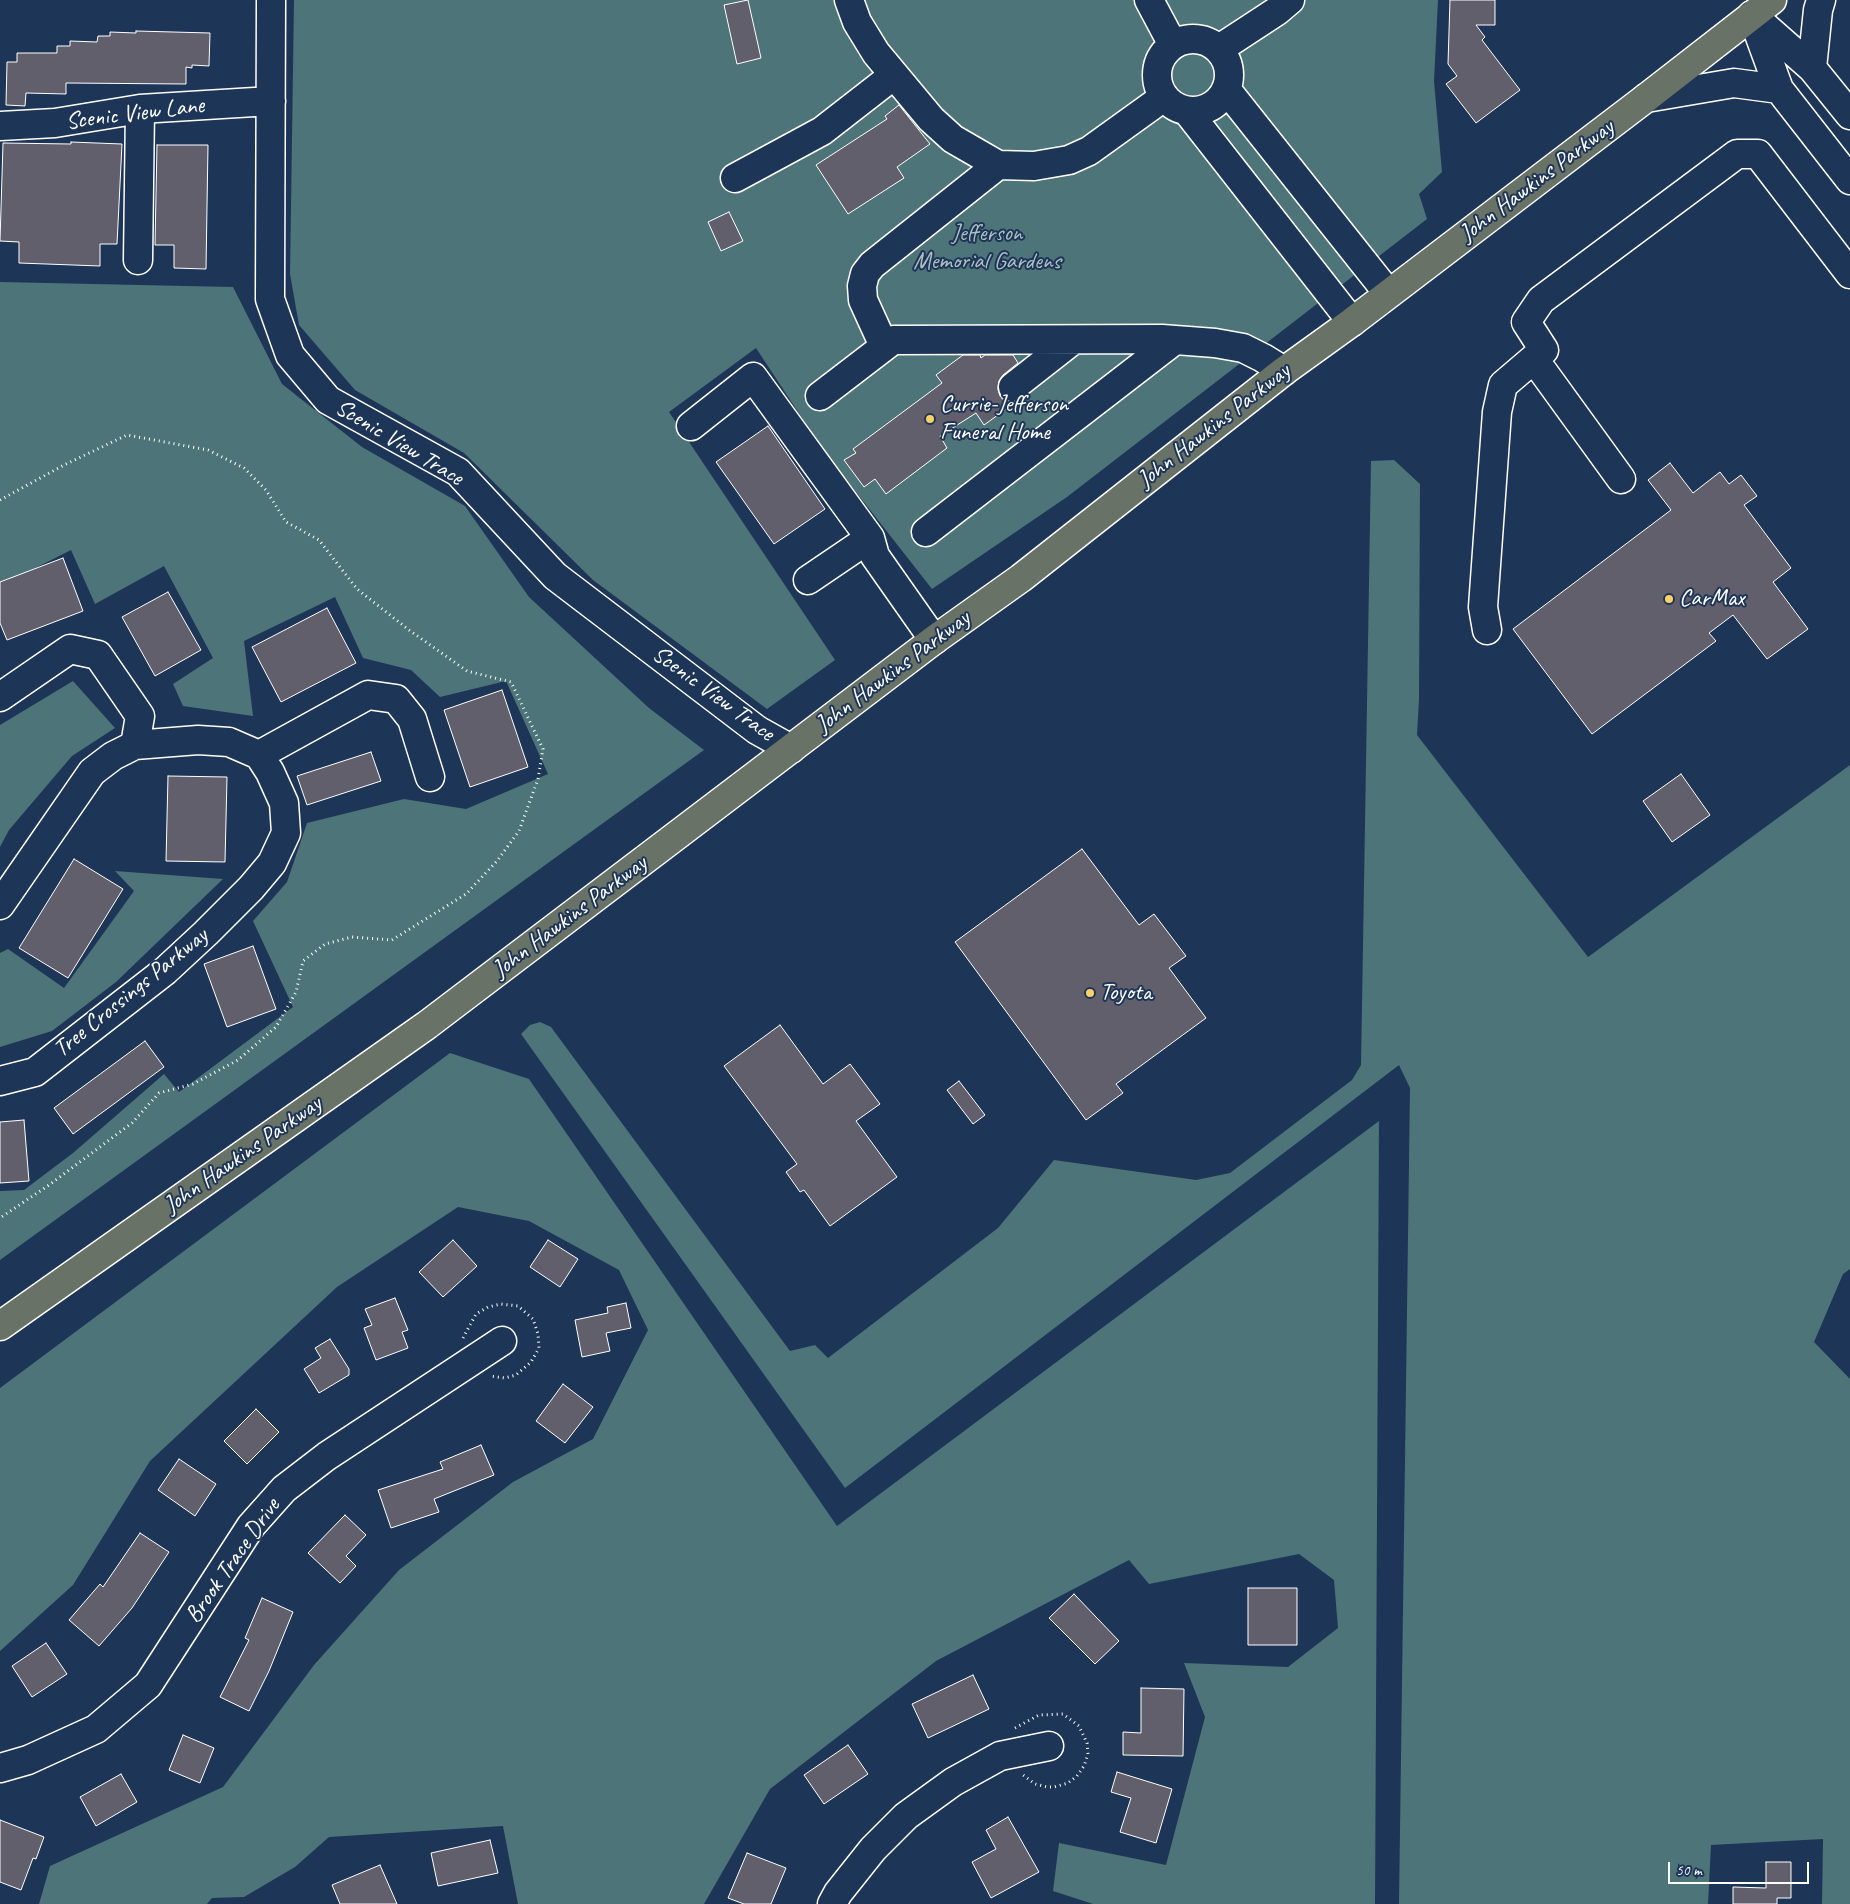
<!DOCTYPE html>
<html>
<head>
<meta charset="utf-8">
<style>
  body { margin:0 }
  #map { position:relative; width:1850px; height:1904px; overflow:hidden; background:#1d3557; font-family:Caveat,sans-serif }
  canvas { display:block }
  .scale { position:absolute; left:1668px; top:1862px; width:141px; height:22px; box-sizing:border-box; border:2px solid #fff; border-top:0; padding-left:6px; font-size:15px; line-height:18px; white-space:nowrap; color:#fff; -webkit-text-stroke:4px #1d3557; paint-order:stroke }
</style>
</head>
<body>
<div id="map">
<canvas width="1850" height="1904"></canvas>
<div class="scale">50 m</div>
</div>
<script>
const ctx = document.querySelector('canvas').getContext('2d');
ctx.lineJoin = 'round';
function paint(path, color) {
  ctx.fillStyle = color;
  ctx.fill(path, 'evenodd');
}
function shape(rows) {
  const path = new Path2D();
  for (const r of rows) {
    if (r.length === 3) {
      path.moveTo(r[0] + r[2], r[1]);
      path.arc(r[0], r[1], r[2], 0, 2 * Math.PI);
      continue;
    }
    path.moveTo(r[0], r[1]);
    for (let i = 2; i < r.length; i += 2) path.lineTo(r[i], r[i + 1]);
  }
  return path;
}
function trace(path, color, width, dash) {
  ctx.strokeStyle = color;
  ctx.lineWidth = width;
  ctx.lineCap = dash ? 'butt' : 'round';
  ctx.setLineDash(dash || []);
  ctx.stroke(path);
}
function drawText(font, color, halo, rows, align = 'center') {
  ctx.font = font + ' Caveat,sans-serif';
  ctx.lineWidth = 4;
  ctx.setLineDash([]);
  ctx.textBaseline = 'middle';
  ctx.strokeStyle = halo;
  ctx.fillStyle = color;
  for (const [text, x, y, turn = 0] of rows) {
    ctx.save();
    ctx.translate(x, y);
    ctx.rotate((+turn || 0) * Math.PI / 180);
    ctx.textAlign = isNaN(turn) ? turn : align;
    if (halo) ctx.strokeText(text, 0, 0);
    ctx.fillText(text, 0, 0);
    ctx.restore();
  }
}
paint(shape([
  [294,0,1438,0,1434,81,1442,172,1419,194,1427,219,1067,497,932,589,823,450,756,348,669,412,835,660,767,709,593,580,464,453,355,390,299,325,290,274],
  [0,282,233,287,282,384,362,447,465,506,529,597,649,708,704,750,0,1260,0,1191,24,1190,73,1153,164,1074,179,1092,293,1007,253,921,287,882,307,823,404,799,466,809,548,774,506,681,440,697,411,670,363,658,335,597,244,641,253,716,183,706,173,684,213,658,164,566,95,604,71,550,0,586],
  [1394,460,1420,484,1419,699,1417,735,1588,957,1850,765,1850,1269,1843,1274,1814,1342,1850,1379,1850,1904,1822,1904,1823,1839,1711,1845,1708,1904,1399,1904,1410,1088,1399,1065,845,1488,521,1034,530,1025,540,1022,551,1027,790,1351,815,1345,828,1358,998,1228,1054,1160,1196,1180,1230,1173,1352,1080,1361,1065,1371,461],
  [73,681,115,728,72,756,9,830,0,847,0,725],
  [115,871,223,879,116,982,52,1031,0,1047,0,953,8,949,64,988,134,891],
  [450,1053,529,1079,837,1526,1379,1121,1375,1904,1093,1904,1053,1891,1059,1843,1166,1865,1205,1717,1184,1663,1288,1667,1338,1628,1334,1580,1299,1554,1149,1584,1129,1560,936,1661,770,1789,704,1904,518,1904,503,1826,329,1837,295,1867,244,1897,212,1898,207,1904,39,1904,50,1866,223,1787,314,1665,399,1570,513,1482,593,1439,648,1330,619,1270,529,1221,458,1207,337,1287,150,1461,73,1585,0,1651,0,1388]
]), '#4d7478');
const building = shape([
  [748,0,761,58,737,64,724,5,748,0],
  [1450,0,1495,0,1495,25,1476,25,1485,37,1482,40,1520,90,1476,123,1446,84,1457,76,1448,64,1450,0],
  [136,31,210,33,209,66,192,65,192,68,186,67,186,84,66,83,66,94,26,93,25,106,6,105,7,62,17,62,17,53,57,53,57,46,70,46,70,41,97,42,98,36,110,36,110,32,136,33,136,31],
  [899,105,930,144,897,167,904,178,848,214,816,165,887,119,885,116,899,105],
  [71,142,122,144,117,244,100,244,100,266,19,263,19,242,0,241,3,143,71,144,71,142],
  [157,145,208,145,206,269,174,268,174,245,155,245,157,145],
  [729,212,743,241,721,251,708,222,729,212],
  [963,355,980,355,981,358,985,355,1013,355,1018,363,1003,375,999,381,998,389,1000,396,1009,407,984,425,976,413,940,436,947,448,886,494,875,479,864,487,844,460,856,453,853,449,942,383,936,375,963,355],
  [768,426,825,509,774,544,716,462,768,426],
  [1670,463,1693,493,1720,472,1729,484,1741,475,1757,496,1744,505,1791,568,1773,582,1808,629,1767,659,1733,615,1709,633,1716,641,1592,734,1513,629,1671,510,1648,480,1670,463],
  [63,558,83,611,7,640,0,623,0,582,63,558],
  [168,592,201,650,155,676,122,617,168,592],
  [327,608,356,663,281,702,252,647,327,608],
  [502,690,528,767,470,787,444,710,502,690],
  [371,752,381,781,307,805,297,776,371,752],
  [1681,774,1710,815,1672,842,1643,801,1681,774],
  [168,776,227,777,225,862,166,861,168,776],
  [1082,849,1139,925,1154,914,1186,956,1169,968,1206,1018,1116,1084,1123,1093,1086,1120,955,942,1082,849],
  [74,859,123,889,68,978,19,948,74,859],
  [253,946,276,1009,227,1027,204,964,253,946],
  [780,1025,823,1084,850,1064,880,1104,856,1121,897,1177,830,1226,804,1190,800,1192,786,1172,797,1164,724,1066,780,1025],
  [145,1041,164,1067,73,1134,54,1108,145,1041],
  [959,1081,985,1115,973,1124,947,1090,959,1081],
  [24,1120,29,1181,0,1183,0,1122,24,1120],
  [453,1240,477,1266,443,1297,419,1272,453,1240],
  [548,1240,578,1259,560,1287,530,1267,548,1240],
  [395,1298,408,1330,402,1332,408,1348,376,1360,364,1328,372,1325,365,1309,395,1298],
  [626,1303,631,1328,606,1333,610,1351,582,1357,575,1320,608,1313,607,1307,626,1303],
  [330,1339,349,1369,349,1375,319,1393,304,1369,321,1358,315,1348,330,1339],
  [563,1384,593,1407,565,1443,536,1421,563,1384],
  [256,1409,279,1432,247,1464,224,1441,256,1409],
  [481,1445,494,1475,434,1499,439,1512,391,1528,378,1490,443,1469,440,1462,481,1445],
  [179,1459,216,1484,195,1516,158,1490,179,1459],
  [345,1515,366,1535,346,1556,356,1566,340,1583,308,1553,345,1515],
  [140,1533,169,1552,132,1608,99,1646,69,1620,100,1584,103,1587,140,1533],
  [1248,1588,1297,1588,1297,1645,1248,1645,1248,1588],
  [1074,1594,1119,1641,1095,1664,1049,1618,1074,1594],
  [262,1598,293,1612,269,1671,249,1711,220,1697,249,1640,245,1638,262,1598],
  [46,1643,67,1674,32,1697,12,1666,46,1643],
  [973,1675,989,1709,928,1738,912,1704,973,1675],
  [1141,1688,1184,1689,1183,1756,1123,1755,1123,1732,1141,1733,1141,1688],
  [183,1735,214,1748,200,1783,169,1770,183,1735],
  [848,1745,868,1774,824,1804,804,1775,848,1745],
  [1117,1772,1172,1789,1156,1843,1120,1832,1131,1798,1111,1792,1117,1772],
  [121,1774,137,1802,96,1826,80,1797,121,1774],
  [1008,1817,1039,1872,991,1898,972,1862,996,1849,986,1830,1008,1817],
  [0,1820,44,1837,36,1859,33,1858,21,1890,0,1882,0,1820],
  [490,1840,498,1873,438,1886,431,1853,490,1840],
  [747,1853,786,1868,771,1904,744,1904,728,1898,747,1853],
  [1766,1862,1791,1862,1791,1898,1777,1898,1777,1904,1733,1904,1733,1887,1766,1888,1766,1862],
  [380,1865,397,1904,340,1904,332,1885,380,1865]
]);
paint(building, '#625f6d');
trace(building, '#fff', 1);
const minor = shape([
  [271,0,270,299,290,355,328,400,458,472,555,576,757,730,791,749],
  [849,0,857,22,876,53,931,119,953,139,998,165,872,265,865,274,862,286,863,300,884,346],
  [1149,0,1173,45],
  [1752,15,1779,89,1850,180],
  [1753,16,1812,68,1850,115],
  [1193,75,36],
  [1219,49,1277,11,1290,0],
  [1812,68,1818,10,1821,0],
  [1226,89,1388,293],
  [1646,98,1734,83,1779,89],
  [1187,111,1352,322],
  [0,126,55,123,140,109,271,101],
  [998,165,1034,166,1069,160,1089,151,1164,97],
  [735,178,822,131,894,75],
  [138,260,140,109],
  [1534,359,1621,479],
  [1013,387,1073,340],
  [820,396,893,340,1162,339,1215,343,1243,348,1263,358,1284,371],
  [691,426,753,377,870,538,875,556,934,640],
  [926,532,1175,340],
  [808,580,870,538],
  [1487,630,1483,607,1497,412,1503,385,1544,350,1526,322,1541,300,1737,154,1758,154,1850,274],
  [0,697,70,649,98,655,140,716,135,745],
  [259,755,368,695,396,699,412,719,430,777],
  [0,905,92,772,113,756,135,745,198,740,229,742,259,755,270,772,284,803,286,833,272,863,251,888,206,933,165,971,35,1072,0,1081],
  [0,1768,28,1760,96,1729,148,1685,251,1526,284,1489,327,1456,502,1341],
  [832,1904,838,1893,873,1849,906,1816,953,1782,1000,1756,1049,1746]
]);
const major = shape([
  [0,1326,427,1025,934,640,1021,578,1284,371,1352,322,1646,98,1772,0]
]);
trace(minor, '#fff', 31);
trace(major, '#fff', 31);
trace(shape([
  [0,500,64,465,127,435,208,450,244,468,266,490,286,522,319,540,357,589,409,630,467,671,511,682,543,749,538,779,519,831,497,861,466,894,392,940,352,937,325,944,303,961,296,992,276,1027,238,1060,193,1084,159,1093,132,1123,49,1185,0,1218],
  [463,1338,476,1314,488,1307,501,1304,518,1306,533,1319,538,1334,539,1348,531,1362,516,1375,505,1378,490,1376],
  [1015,1728,1039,1715,1063,1714,1079,1726,1087,1743,1088,1754,1084,1766,1077,1776,1068,1783,1054,1787,1047,1787,1035,1784,1023,1775]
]), '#fff', 3, [1, 4]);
trace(minor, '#1d3557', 28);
trace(major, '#697266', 28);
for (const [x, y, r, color] of [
  [930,419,5,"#ffd166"],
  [1669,599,5,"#ffd166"],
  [1090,993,5,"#ffd166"]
]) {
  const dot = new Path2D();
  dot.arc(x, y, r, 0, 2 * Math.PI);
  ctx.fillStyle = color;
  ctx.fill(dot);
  trace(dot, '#1d3557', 2);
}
drawText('24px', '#fff', '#1d3557', [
  ["Scenic View Lane",135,114,-7],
  ["John Hawkins Parkway",1537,181,-37],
  ["John Hawkins Parkway",1214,426,-38],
  ["Scenic View Trace",399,443,31],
  ["John Hawkins Parkway",893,672,-37],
  ["Scenic View Trace",713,694,36],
  ["John Hawkins Parkway",570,917,-37],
  ["Tree Crossings Parkway",131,993,-39],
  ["John Hawkins Parkway",243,1155,-35],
  ["Brook Trace Drive",233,1561,-55]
]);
drawText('24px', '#afc0c2', '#1d3557', [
  ["Jefferson",987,234],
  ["Memorial Gardens",987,262]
]);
drawText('24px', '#fff', '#1d3557', [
  ["Currie-Jefferson",940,405],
  ["Funeral Home",940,433],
  ["CarMax",1679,599],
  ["Toyota",1100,993]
], 'left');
</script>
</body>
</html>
